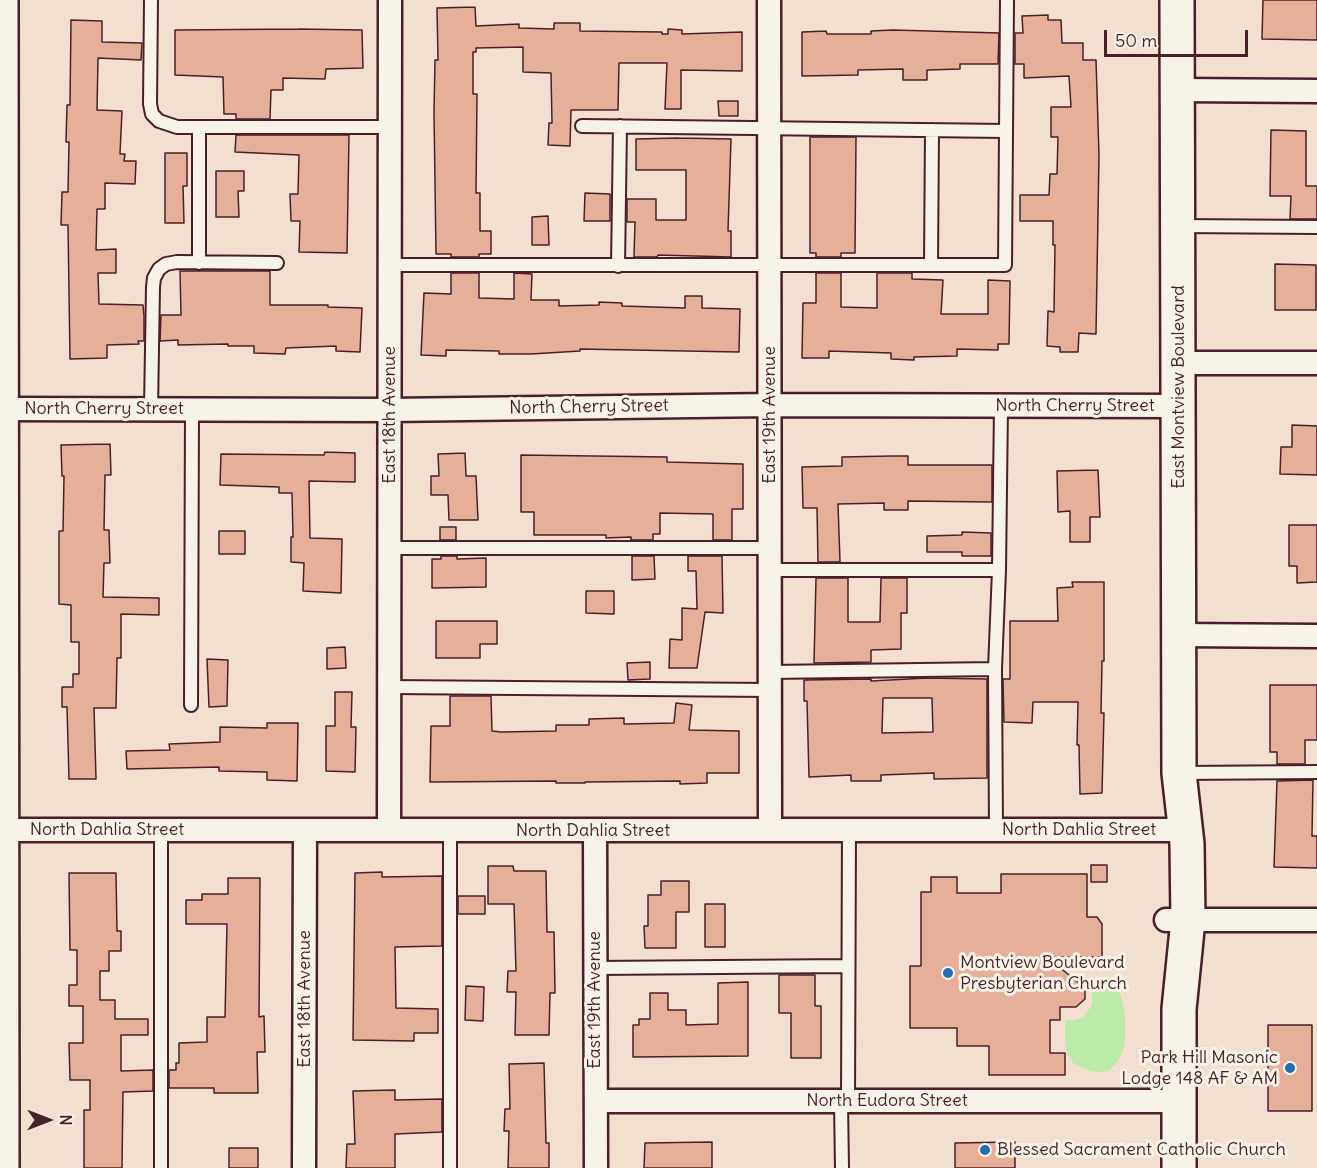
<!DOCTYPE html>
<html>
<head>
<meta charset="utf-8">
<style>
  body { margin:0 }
  #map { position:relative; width:1317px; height:1168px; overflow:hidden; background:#f2dfd0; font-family:Delius,sans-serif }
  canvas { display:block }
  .north { position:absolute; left:18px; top:1090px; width:60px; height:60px; -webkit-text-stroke:4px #f7f3e8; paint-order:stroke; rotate:90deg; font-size:16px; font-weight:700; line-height:24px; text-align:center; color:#4a1f2b }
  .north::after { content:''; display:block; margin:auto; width:21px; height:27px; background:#4a1f2b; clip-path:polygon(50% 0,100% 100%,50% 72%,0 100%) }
  .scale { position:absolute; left:1104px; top:30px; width:144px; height:27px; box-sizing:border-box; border:3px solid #4a1f2b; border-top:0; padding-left:8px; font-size:18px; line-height:21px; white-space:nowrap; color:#4a1f2b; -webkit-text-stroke:4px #f7f3e8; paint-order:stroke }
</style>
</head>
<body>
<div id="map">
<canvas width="1317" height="1168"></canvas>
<div class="north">N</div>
<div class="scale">50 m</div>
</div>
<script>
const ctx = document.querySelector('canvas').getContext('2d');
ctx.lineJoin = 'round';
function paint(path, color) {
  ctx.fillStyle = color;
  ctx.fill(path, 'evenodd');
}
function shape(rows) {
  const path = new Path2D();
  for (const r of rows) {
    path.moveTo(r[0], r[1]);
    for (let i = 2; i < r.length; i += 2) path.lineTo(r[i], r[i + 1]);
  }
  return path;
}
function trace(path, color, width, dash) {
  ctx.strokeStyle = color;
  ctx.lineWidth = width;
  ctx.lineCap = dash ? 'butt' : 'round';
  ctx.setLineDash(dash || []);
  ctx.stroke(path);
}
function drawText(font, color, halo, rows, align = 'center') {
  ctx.font = font + ' Delius,sans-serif';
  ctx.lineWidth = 6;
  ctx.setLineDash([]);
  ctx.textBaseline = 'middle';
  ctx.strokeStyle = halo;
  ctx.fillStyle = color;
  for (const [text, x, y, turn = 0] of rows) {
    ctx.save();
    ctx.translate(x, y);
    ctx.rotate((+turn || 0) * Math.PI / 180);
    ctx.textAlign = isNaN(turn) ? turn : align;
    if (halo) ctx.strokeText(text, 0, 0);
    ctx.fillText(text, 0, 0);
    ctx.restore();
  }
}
paint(shape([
  [1092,982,1112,984,1120,993,1125,1013,1125,1045,1121,1056,1115,1065,1108,1071,1099,1072,1090,1071,1073,1063,1067,1054,1065,1040,1065,1020,1075,1020,1083,1017,1088,1011,1092,1004]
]), '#bbeaa9');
const building = shape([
  [1263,0,1317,0,1317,40,1262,39,1263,0],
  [475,7,476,26,519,24,519,28,554,29,554,23,580,23,580,31,662,32,662,34,668,34,668,29,682,30,682,34,742,32,742,71,681,70,681,109,665,109,667,63,619,63,618,110,571,110,570,146,548,145,549,123,552,123,551,73,523,72,523,47,476,48,476,52,473,52,473,94,477,94,476,193,480,193,480,231,491,231,491,254,479,254,479,257,451,257,451,254,436,254,434,112,435,60,438,60,437,8,475,7],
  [1048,15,1048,20,1061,20,1062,43,1083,43,1083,60,1096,60,1099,155,1096,334,1079,333,1078,352,1060,352,1060,347,1047,346,1048,311,1054,312,1055,245,1053,245,1053,221,1020,221,1020,195,1049,195,1050,174,1057,174,1058,137,1051,137,1051,107,1071,107,1069,76,1024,78,1024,64,1015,64,1015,33,1023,33,1022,16,1048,15],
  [71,20,102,21,102,42,142,43,141,60,98,58,97,110,122,111,120,154,125,154,124,161,136,161,135,184,105,183,105,209,97,209,96,250,116,249,116,273,98,273,99,304,143,305,144,316,144,341,138,341,139,344,107,345,107,358,70,359,68,225,61,225,62,192,68,192,69,142,66,142,67,105,70,105,71,20],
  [299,29,362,30,363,68,326,69,325,79,283,78,283,90,271,90,270,119,236,119,236,114,224,114,223,77,175,75,175,30,299,29],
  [826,31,827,34,871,34,871,31,893,30,999,33,998,64,960,64,960,69,927,70,927,80,903,80,903,69,858,70,858,75,802,76,802,32,826,31],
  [718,101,738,101,738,116,719,116,718,101],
  [1271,130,1306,131,1306,186,1317,186,1317,219,1290,219,1291,196,1270,196,1271,130],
  [236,135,349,135,347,253,299,252,300,221,291,221,290,194,298,194,299,155,235,152,236,135],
  [810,137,856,137,855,253,841,253,841,257,816,257,816,253,810,253,810,137],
  [678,138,731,139,728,231,731,231,731,257,658,255,657,257,634,257,635,222,627,222,627,199,656,199,656,220,686,220,686,170,636,170,636,139,678,138],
  [165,153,187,153,187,186,183,186,184,223,165,223,165,153],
  [216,171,244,171,244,191,238,191,239,217,216,217,216,171],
  [585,193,610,194,610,221,584,221,585,193],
  [548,216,549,245,532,245,532,217,548,216],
  [1275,264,1316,265,1316,310,1275,310,1275,264],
  [180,271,270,271,270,305,328,305,328,307,362,308,360,352,336,351,336,346,286,348,285,354,254,353,254,346,228,346,228,344,178,345,178,340,160,341,161,315,181,315,180,271],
  [451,273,479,273,479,298,514,299,514,273,532,274,531,300,559,300,559,306,599,305,599,302,622,303,622,306,685,308,685,296,702,296,702,308,740,309,739,352,580,349,580,351,531,354,499,354,499,351,446,350,446,356,421,355,424,293,451,294,451,273],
  [816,273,841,273,841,307,877,308,877,273,912,273,912,279,943,280,941,314,988,314,988,280,1010,281,1009,344,998,344,998,350,957,349,957,356,914,357,914,360,891,359,891,353,829,351,829,358,802,358,803,303,816,303,816,273],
  [1292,425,1317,426,1317,475,1280,474,1281,447,1292,447,1292,425],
  [110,444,111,475,105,475,104,530,109,530,110,563,104,563,103,597,159,598,159,615,121,614,121,658,117,658,116,708,94,708,96,779,69,779,67,707,62,707,62,687,73,687,73,674,79,674,79,642,71,642,71,605,59,604,59,531,63,531,64,476,62,476,61,445,110,444],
  [325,452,355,453,355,482,309,481,310,538,342,539,341,593,303,591,304,563,291,562,291,537,293,537,292,493,279,493,279,487,220,485,221,454,324,455,325,452],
  [465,453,466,476,476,476,478,520,449,520,448,495,431,495,431,476,439,476,438,454,465,453],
  [521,455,667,457,667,462,743,464,743,509,732,509,732,540,713,540,713,514,660,513,660,534,653,534,653,540,631,540,631,537,606,538,606,535,534,535,534,512,521,512,521,455],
  [892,456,908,456,908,465,992,465,992,502,908,501,908,510,884,510,884,503,838,504,840,562,818,562,817,508,803,508,802,467,842,466,842,457,892,456],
  [1098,470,1100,517,1090,517,1090,542,1070,542,1070,511,1058,512,1057,471,1098,470],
  [1289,525,1317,525,1317,582,1297,583,1297,566,1289,566,1289,525],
  [440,527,456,527,456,540,440,540,440,527],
  [219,531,245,531,245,554,219,554,219,531],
  [962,532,991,533,991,556,962,556,962,552,927,552,927,536,962,535,962,532],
  [441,556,457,556,457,559,486,558,486,587,432,588,432,559,441,559,441,556],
  [632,556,654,556,655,579,632,580,632,556],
  [688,556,722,556,723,613,705,612,697,668,669,668,670,639,682,640,682,608,697,609,696,571,688,571,688,556],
  [816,578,848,578,848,622,880,622,881,578,907,578,907,613,901,613,901,649,871,650,871,662,814,663,816,578],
  [1072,582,1104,582,1104,661,1102,661,1101,713,1104,713,1102,793,1080,794,1079,745,1077,745,1078,702,1033,702,1032,723,1004,722,1003,679,1010,679,1010,621,1058,621,1057,588,1073,587,1072,582],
  [586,591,614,591,614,614,586,613,586,591],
  [436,621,497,621,497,644,480,644,480,658,436,658,436,621],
  [345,647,346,668,327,669,327,648,345,647],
  [207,659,228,660,227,706,209,707,207,659],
  [650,662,650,679,628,680,627,663,650,662],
  [927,678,987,679,987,778,934,779,934,773,881,775,881,781,851,781,851,775,809,777,807,701,804,701,804,680,871,679,871,681,927,678],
  [883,698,932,698,933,732,882,733,883,698],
  [1270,685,1317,685,1317,740,1305,740,1305,764,1277,764,1277,752,1270,752,1270,685],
  [335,692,352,692,351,727,356,727,355,772,326,771,326,726,335,726,335,692],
  [450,696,491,696,492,731,501,732,556,731,556,725,589,725,589,719,624,718,624,724,674,723,676,703,692,705,689,730,739,731,739,773,707,773,707,783,680,784,680,781,585,782,585,783,556,783,556,781,430,782,431,726,450,726,450,696],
  [267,723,298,723,297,781,267,780,267,772,219,771,219,767,127,769,126,751,170,750,169,744,220,742,220,727,267,728,267,723],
  [1313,780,1312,836,1317,836,1317,868,1274,867,1277,781,1313,780],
  [1091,865,1107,865,1107,882,1091,882,1091,865],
  [488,866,513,866,514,871,546,871,547,932,554,932,555,993,550,993,549,1035,515,1035,516,992,507,992,508,971,516,971,514,904,488,904,488,866],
  [382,872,382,877,442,876,442,946,395,947,396,1008,438,1009,438,1033,414,1033,414,1041,353,1040,355,873,382,872],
  [69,873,116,873,117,931,121,931,121,951,109,951,109,971,100,971,100,1000,115,1000,115,1019,148,1019,148,1035,121,1035,121,1071,153,1070,153,1091,123,1092,122,1168,84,1168,84,1110,90,1110,90,1080,70,1080,69,1043,83,1043,83,1006,69,1006,69,985,77,985,77,950,70,950,69,873],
  [1001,874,1087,874,1087,917,1097,917,1102,924,1102,957,1047,957,1085,988,1085,999,1076,1007,1060,1007,1060,1020,1050,1020,1050,1053,1065,1053,1065,1075,989,1075,989,1046,957,1046,957,1028,910,1028,910,966,921,966,921,892,931,892,931,877,957,877,957,893,1001,893,1001,874],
  [228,878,260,878,259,1017,264,1016,265,1052,257,1052,258,1093,214,1093,214,1088,169,1088,169,1070,176,1070,176,1063,179,1063,179,1043,207,1042,207,1017,225,1017,227,924,186,924,186,900,202,900,202,894,228,894,228,878],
  [661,881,689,881,689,912,676,912,676,948,645,948,644,926,648,926,648,895,661,895,661,881],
  [458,896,485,896,485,914,458,914,458,896],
  [705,904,725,904,725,947,705,947,705,904],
  [779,975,815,975,815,1006,821,1006,821,1058,791,1058,791,1013,779,1013,779,975],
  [748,982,748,1056,633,1057,633,1025,639,1025,639,1019,650,1019,650,993,668,993,668,1010,686,1010,686,1025,718,1024,718,983,748,982],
  [466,986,484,987,483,1021,465,1020,466,986],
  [1268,1025,1312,1025,1312,1111,1268,1111,1268,1025],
  [544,1063,546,1143,549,1143,549,1168,508,1168,509,1131,504,1131,505,1109,510,1109,509,1064,544,1063],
  [395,1090,395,1100,442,1099,442,1132,395,1134,395,1168,346,1168,347,1144,355,1144,353,1091,395,1090],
  [712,1142,712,1168,644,1168,645,1143,712,1142],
  [1015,1142,1015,1168,955,1168,955,1143,1015,1142],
  [229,1148,258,1148,258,1168,229,1168,229,1148]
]);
paint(building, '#e5af99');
trace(building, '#4a1f2b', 1.5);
const lane = shape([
  [151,0,150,104,152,114,159,121,177,127,390,127],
  [582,126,1006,131],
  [199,127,199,263],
  [1179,226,1317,227],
  [390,265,1005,265,1007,0],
  [931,265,932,130],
  [618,266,620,126],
  [151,409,153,287,154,278,159,269,166,264,177,262,277,263],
  [390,548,770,548],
  [770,570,999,570],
  [770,672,995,669],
  [390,687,770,690],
  [191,705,192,410],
  [1180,773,1317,772],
  [161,830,161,1168],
  [996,830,995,669,999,570,1001,406],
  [450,831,450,1168],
  [595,968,848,966],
  [841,1101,842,1168],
  [848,1101,849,830]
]);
const street = shape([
  [769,0,770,830],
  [1178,90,1317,91],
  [1179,363,1317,363],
  [0,409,390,410,770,405,1179,406],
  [1179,635,1317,636],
  [0,830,1185,830],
  [389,830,390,0],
  [595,831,596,1168],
  [1166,920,1317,920],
  [596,1101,1179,1101],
  [304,1168,305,831]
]);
const secondary = shape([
  [1,0,2,1168],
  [1177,0,1179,773,1187,844,1188,920,1179,1009,1179,1168]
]);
trace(lane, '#4a1f2b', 16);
trace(street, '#4a1f2b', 27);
trace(secondary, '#4a1f2b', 38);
trace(lane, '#f7f3e8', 12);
trace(street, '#f7f3e8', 22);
trace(secondary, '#f7f3e8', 33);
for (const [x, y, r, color] of [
  [948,973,6,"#1f6fb2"],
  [1290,1068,6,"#1f6fb2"],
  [985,1150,6,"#1f6fb2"]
]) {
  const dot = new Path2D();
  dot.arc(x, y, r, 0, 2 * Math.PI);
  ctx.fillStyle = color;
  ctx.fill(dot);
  trace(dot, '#f7f3e8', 2);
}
drawText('18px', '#4a1f2b', '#f7f3e8', [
  ["East Montview Boulevard",1179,387,-90],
  ["North Cherry Street",1075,406],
  ["North Cherry Street",589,407,-1],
  ["North Cherry Street",104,409],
  ["East 18th Avenue",390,415,-90],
  ["East 19th Avenue",770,415,-90],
  ["North Dahlia Street",107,830],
  ["North Dahlia Street",1079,830],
  ["North Dahlia Street",593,831],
  ["East 18th Avenue",305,999,-90],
  ["East 19th Avenue",595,1000,-90],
  ["North Eudora Street",887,1101]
]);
drawText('18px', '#4a1f2b', '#f7f3e8', [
  ["Montview Boulevard",960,963],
  ["Presbyterian Church",960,984],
  ["Park Hill Masonic",1278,1058,"right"],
  ["Lodge 148 AF & AM",1278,1079,"right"],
  ["Blessed Sacrament Catholic Church",997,1150]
], 'left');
</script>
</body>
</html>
